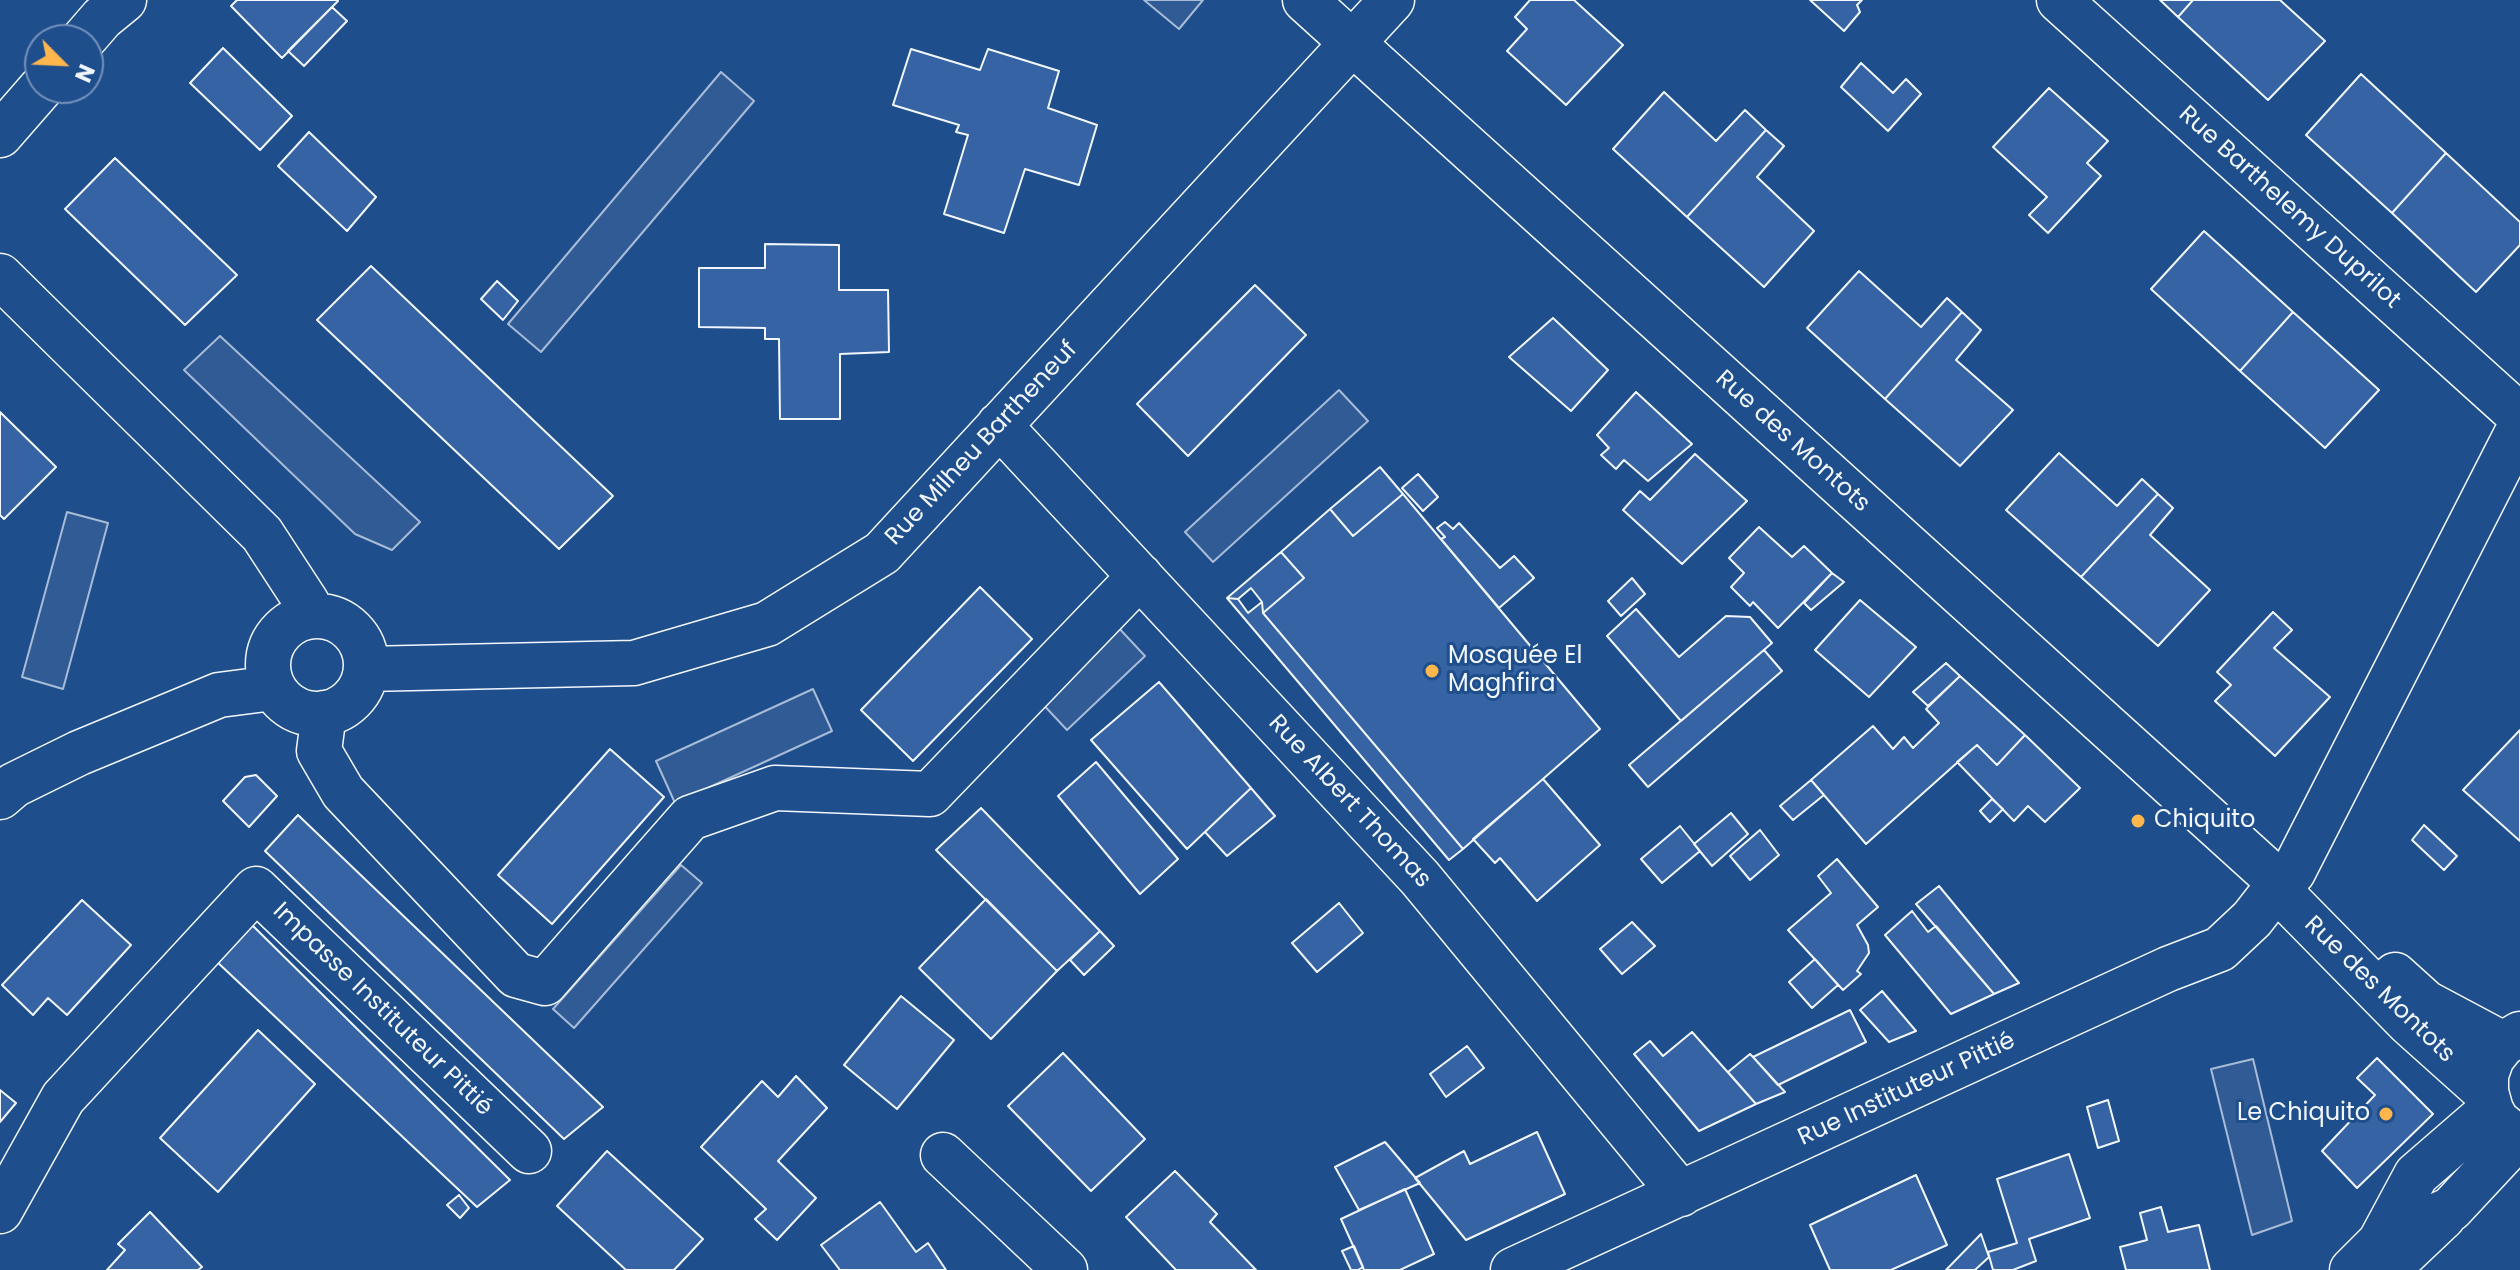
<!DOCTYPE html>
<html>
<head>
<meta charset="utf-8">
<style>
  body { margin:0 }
  #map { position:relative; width:2520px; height:1270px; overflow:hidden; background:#1f4e8c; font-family:Poppins,sans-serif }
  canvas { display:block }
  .north { position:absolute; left:24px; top:24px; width:80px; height:80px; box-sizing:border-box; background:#1f4e8c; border:2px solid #7391ba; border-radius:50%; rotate:114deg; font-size:22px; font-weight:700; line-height:32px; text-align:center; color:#f2f6ff }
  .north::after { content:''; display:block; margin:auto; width:28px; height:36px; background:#ffb74d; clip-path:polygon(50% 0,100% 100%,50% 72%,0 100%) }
</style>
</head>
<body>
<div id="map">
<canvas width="2520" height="1270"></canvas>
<div class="north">N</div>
</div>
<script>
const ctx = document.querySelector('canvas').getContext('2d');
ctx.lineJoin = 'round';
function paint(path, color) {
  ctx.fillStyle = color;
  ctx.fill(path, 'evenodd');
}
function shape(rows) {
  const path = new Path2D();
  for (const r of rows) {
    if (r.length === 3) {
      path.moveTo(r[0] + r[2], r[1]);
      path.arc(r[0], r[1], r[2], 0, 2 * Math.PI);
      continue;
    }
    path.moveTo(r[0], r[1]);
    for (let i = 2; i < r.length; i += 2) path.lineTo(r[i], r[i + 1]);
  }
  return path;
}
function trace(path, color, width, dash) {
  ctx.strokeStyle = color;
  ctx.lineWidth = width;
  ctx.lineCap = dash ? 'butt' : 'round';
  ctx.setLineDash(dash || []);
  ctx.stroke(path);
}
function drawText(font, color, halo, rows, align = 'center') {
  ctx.font = font + ' Poppins,sans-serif';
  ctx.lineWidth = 6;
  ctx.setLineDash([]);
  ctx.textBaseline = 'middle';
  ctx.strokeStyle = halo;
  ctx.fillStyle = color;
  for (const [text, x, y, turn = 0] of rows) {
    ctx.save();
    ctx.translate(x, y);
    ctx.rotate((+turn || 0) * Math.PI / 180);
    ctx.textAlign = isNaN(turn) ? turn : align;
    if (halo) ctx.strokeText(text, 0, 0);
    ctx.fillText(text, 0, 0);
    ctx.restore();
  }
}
const built = shape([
  [1144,0,1203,0,1179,29,1144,0],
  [721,72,754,101,541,352,508,324,721,72],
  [220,336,420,522,392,550,355,534,184,370,220,336],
  [1339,390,1368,421,1213,562,1185,532,1339,390],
  [67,512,108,523,63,689,22,677,67,512],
  [1115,624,1145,656,1067,730,1038,699,1115,624],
  [813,689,832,731,675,803,656,761,813,689],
  [681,865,702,883,574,1028,553,1009,681,865],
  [2253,1059,2292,1221,2252,1235,2211,1069,2253,1059]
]);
paint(built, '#305b95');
trace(built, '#a8bbd7', 2);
const building = shape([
  [237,0,337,0,338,1,282,58,231,6,237,0],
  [1530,0,1574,0,1623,45,1566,105,1507,51,1527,29,1515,17,1530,0],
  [1810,0,1862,0,1857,5,1860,12,1844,31,1810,0],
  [2160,0,2193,0,2178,17,2160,0],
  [2193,0,2280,0,2325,41,2268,100,2178,17,2193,0],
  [332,7,347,21,304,66,288,51,332,7],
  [223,48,292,116,260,150,190,83,223,48],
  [911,49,980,70,988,49,1059,71,1048,108,1097,125,1079,185,1025,169,1004,233,944,214,968,135,956,132,959,125,893,105,911,49],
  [1861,63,1893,93,1906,79,1921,94,1888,131,1841,87,1861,63],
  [2361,74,2446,153,2392,213,2306,135,2361,74],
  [2049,88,2108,141,2087,163,2101,176,2048,233,2029,215,2047,197,1993,147,2049,88],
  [1664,92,1716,141,1745,110,1766,130,1687,217,1613,149,1664,92],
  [1766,130,1784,146,1757,177,1814,231,1764,287,1687,217,1766,130],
  [309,132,376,197,347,231,278,166,309,132],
  [2446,153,2520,222,2520,245,2476,292,2392,213,2446,153],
  [115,158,237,275,185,325,65,209,115,158],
  [2204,231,2293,312,2240,371,2151,289,2204,231],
  [765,244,839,245,839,290,888,290,889,352,840,354,840,419,780,419,779,339,765,339,765,328,699,327,699,268,765,268,765,244],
  [371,266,613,496,559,549,317,320,371,266],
  [1859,271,1921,327,1947,298,1962,312,1885,399,1807,328,1859,271],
  [497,281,518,301,503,320,481,299,497,281],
  [1255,285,1306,335,1188,456,1137,404,1255,285],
  [1962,312,1981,330,1956,360,2013,410,1960,466,1885,399,1962,312],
  [2293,312,2379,390,2325,448,2240,371,2293,312],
  [1553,318,1608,370,1571,411,1509,357,1553,318],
  [1636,392,1692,444,1648,481,1624,460,1616,469,1601,455,1609,448,1597,435,1636,392],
  [0,412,56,467,4,519,0,515,0,412],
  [2059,453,2117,506,2142,479,2158,494,2081,577,2006,510,2059,453],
  [1695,454,1747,501,1682,564,1623,510,1640,491,1650,500,1695,454],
  [1380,467,1403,494,1353,536,1330,509,1380,467],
  [1418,474,1438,497,1423,511,1402,488,1418,474],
  [1403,494,1600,729,1463,849,1263,613,1304,578,1281,552,1330,509,1353,536,1403,494],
  [2158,494,2173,508,2150,535,2210,590,2158,646,2081,577,2158,494],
  [1445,522,1453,529,1459,523,1500,568,1514,556,1534,578,1499,608,1441,539,1445,537,1437,528,1445,522],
  [1759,527,1792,557,1804,546,1832,573,1778,628,1753,602,1750,606,1731,587,1744,573,1729,558,1759,527],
  [1281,552,1304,578,1263,613,1262,602,1251,588,1238,599,1227,598,1281,552],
  [1832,573,1844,582,1811,610,1804,603,1832,573],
  [1632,578,1645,594,1621,616,1608,601,1632,578],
  [980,587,1032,639,913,761,861,710,980,587],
  [1227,598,1238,599,1248,613,1262,602,1263,613,1463,849,1449,860,1227,598],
  [1860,600,1916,647,1869,697,1815,650,1860,600],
  [1636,609,1679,657,1726,616,1750,617,1772,643,1681,721,1607,636,1636,609],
  [2273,612,2292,630,2274,648,2330,697,2275,756,2215,701,2231,685,2217,672,2273,612],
  [1764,650,1782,671,1648,787,1629,765,1764,650],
  [1946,663,1960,676,1928,706,1913,692,1946,663],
  [1960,676,2025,735,1997,765,1977,745,1866,844,1811,780,1873,726,1893,749,1904,737,1913,748,1939,723,1926,709,1960,676],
  [1159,682,1251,788,1187,849,1091,740,1159,682],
  [2520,730,2520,841,2463,790,2520,730],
  [2025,735,2080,788,2045,822,2028,806,2014,821,1957,762,1977,745,1997,765,2025,735],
  [610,749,664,797,552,924,498,875,610,749],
  [1096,762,1178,859,1140,894,1058,796,1096,762],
  [256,775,277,796,249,827,223,801,245,777,256,775],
  [1543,779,1600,845,1537,901,1500,858,1495,863,1473,839,1543,779],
  [1811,780,1824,795,1793,820,1780,806,1811,780],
  [1251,788,1275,816,1227,856,1205,832,1251,788],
  [1992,799,2003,809,1990,822,1980,811,1992,799],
  [981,808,1100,931,1057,971,936,850,981,808],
  [1731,813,1748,834,1712,866,1694,844,1731,813],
  [298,815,603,1107,564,1139,265,851,298,815],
  [2424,825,2457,856,2444,870,2412,840,2424,825],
  [1680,826,1700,851,1662,883,1641,859,1680,826],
  [1760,830,1779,855,1750,880,1730,856,1760,830],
  [1837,859,1878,907,1857,925,1868,945,1869,953,1857,971,1861,974,1843,990,1788,930,1831,893,1818,876,1837,859],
  [1939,886,2019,983,1994,994,1916,904,1939,886],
  [986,899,1057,971,991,1039,919,968,986,899],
  [82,900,131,945,67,1015,48,998,33,1015,2,985,82,900],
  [1339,903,1363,933,1317,972,1292,943,1339,903],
  [1912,911,1928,932,1936,926,1994,994,1951,1014,1885,935,1912,911],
  [248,921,510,1180,477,1207,215,960,248,921],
  [1632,922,1655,946,1622,974,1600,949,1632,922],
  [1100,931,1114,946,1084,975,1070,960,1100,931],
  [1815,959,1838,985,1812,1008,1789,982,1815,959],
  [1882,991,1916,1031,1889,1042,1860,1010,1882,991],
  [901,996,954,1040,897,1109,844,1065,901,996],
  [1850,1010,1866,1042,1778,1085,1753,1057,1850,1010],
  [258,1030,315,1084,218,1192,160,1138,258,1030],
  [1692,1032,1756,1104,1699,1131,1634,1054,1650,1041,1663,1056,1692,1032],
  [1467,1046,1484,1068,1446,1097,1430,1074,1467,1046],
  [1063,1053,1145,1139,1091,1191,1008,1106,1063,1053],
  [1750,1054,1753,1057,1785,1092,1756,1104,1728,1072,1750,1054],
  [2377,1058,2433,1114,2357,1188,2322,1151,2375,1095,2357,1078,2377,1058],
  [796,1076,827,1108,778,1161,816,1198,777,1240,755,1219,766,1209,701,1147,762,1081,778,1097,796,1076],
  [0,1090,16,1103,0,1122,0,1090],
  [2108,1100,2119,1141,2098,1148,2087,1107,2108,1100],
  [1537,1132,1565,1194,1466,1240,1415,1178,1464,1151,1470,1164,1537,1132],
  [1385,1142,1420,1183,1359,1210,1335,1167,1385,1142],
  [607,1151,703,1239,674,1270,626,1270,557,1206,607,1151],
  [2069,1154,2090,1218,2029,1239,2036,1261,2013,1270,1993,1270,1988,1252,2017,1243,1997,1179,2069,1154],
  [1175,1171,1217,1214,1210,1222,1256,1270,1176,1270,1126,1217,1175,1171],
  [1916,1175,1947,1245,1891,1270,1830,1270,1810,1225,1916,1175],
  [1405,1189,1434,1254,1400,1270,1364,1270,1341,1219,1405,1189],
  [459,1195,469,1208,460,1218,447,1205,459,1195],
  [880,1202,916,1252,928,1243,946,1270,840,1270,821,1245,880,1202],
  [2161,1207,2168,1232,2199,1225,2210,1270,2126,1270,2120,1247,2147,1240,2140,1213,2161,1207],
  [150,1212,202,1267,198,1270,107,1270,125,1250,118,1244,150,1212],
  [1981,1234,1989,1257,1975,1270,1946,1270,1981,1234],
  [1354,1246,1363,1267,1358,1270,1351,1270,1342,1251,1354,1246]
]);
paint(building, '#3563a3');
trace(building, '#f2f6ff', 2);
const minor = shape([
  [1305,0,2280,883,2291,903,2409,1023,2486,1092],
  [2059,0,2520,416],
  [83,40,102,18,124,0],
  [0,135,41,88],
  [0,276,262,534,307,603,310,615],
  [999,425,1420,878,1681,1194],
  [317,665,49],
  [366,669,634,663,767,624,882,553,1392,0],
  [324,713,319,751,343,792,516,975,545,983,690,818,775,788,930,794,1140,576],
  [0,797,14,785,79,753,219,695,273,688],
  [2395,975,2426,1003,2503,1044],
  [943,1155,1065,1270],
  [0,1211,63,1098,256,889,529,1151],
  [1513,1270,2168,969,2220,949,2252,919,2280,883,2293,872,2520,427],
  [2387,1270,2443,1217]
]);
const major = shape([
  [2508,1130,2497,1121,2491,1110,2486,1092,2486,1075,2492,1058,2503,1044,2520,1034],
  [2380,1242,2451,1209,2519,1136],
  [2352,1270,2380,1242,2416,1175,2491,1110]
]);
trace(minor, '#f2f6ff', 47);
trace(major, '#f2f6ff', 47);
trace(minor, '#1f4e8c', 44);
trace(major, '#1f4e8c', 44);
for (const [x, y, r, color] of [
  [1432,671,8,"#ffb74d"],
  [2138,821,8,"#ffb74d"],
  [2386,1114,8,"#ffb74d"]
]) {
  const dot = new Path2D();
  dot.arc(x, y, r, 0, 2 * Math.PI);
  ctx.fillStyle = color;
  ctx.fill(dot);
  trace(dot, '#1f4e8c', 3);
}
drawText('24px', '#f2f6ff', '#1f4e8c', [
  ["Rue Barthelemy Duprilot",2289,208,42],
  ["Rue des Montots",1792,442,42],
  ["Rue Milheu Bartheneuf",982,444,-47],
  ["Rue Albert Thomas",1349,802,47],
  ["Rue des Montots",2379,990,44],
  ["Impasse Instituteur Pittié",382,1010,44],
  ["Rue Instituteur Pittié",1907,1090,-25]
]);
drawText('24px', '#f2f6ff', '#1f4e8c', [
  ["Mosquée El",1448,657],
  ["Maghfira",1448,685],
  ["Chiquito",2154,821],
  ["Le Chiquito",2370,1114,"right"]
], 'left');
</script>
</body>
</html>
